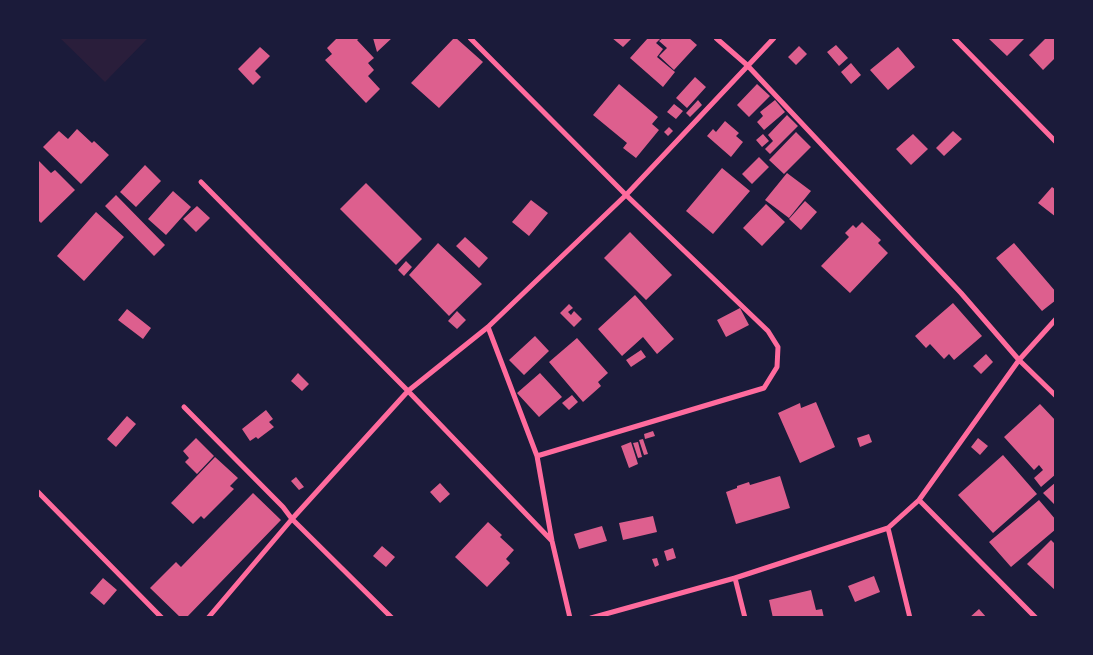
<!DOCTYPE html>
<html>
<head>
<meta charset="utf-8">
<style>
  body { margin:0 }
  #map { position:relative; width:1093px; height:655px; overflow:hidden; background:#1b1b3a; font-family:"Space Grotesk",sans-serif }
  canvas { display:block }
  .frame { position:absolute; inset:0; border:39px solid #1b1b3a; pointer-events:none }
</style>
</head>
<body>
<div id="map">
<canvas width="1093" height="655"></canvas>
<div class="frame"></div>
</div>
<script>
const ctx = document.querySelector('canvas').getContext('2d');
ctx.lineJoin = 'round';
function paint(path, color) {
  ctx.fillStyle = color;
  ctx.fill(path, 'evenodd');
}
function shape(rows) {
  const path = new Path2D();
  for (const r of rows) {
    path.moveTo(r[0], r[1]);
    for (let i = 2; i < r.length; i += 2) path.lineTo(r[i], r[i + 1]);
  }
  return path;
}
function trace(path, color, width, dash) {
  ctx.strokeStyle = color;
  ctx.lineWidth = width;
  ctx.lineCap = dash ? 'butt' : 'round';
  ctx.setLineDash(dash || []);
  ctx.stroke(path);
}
paint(shape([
  [60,38,148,38,105,82]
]), '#2a1e3b');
paint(shape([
  [337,38,360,38,357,40,374,58,368,63,374,70,368,76,380,89,366,103,325,60,332,54,327,48],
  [373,38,392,38,377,52],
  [454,38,456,38,483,62,439,108,411,83],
  [612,38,632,38,623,47],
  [648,38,661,38,656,43,663,49,657,57,675,72,663,87,630,58],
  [663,38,689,38,697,45,674,70,659,56,667,48,659,41],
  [988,38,1025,38,1007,56],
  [1046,38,1056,38,1056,57,1043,70,1029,55],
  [836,45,848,58,839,66,827,52],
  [799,46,807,54,796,65,788,57],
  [260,47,270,56,255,71,261,77,253,85,238,69],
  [898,47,915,67,888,90,870,70],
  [851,63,861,75,851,84,841,72],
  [695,77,706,87,687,108,676,98],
  [619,84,658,117,652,124,659,130,636,158,623,148,627,143,593,115],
  [757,84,770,96,749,117,737,105],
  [698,100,702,105,690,117,686,113],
  [775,100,785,112,764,130,757,122,763,116,760,112],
  [674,104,683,111,676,119,667,112],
  [787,115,798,126,770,154,765,149,773,141,768,135],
  [725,121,739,133,736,136,743,142,731,157,707,136,713,129,716,132],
  [669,127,673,131,668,136,664,132],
  [77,129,92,143,94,141,109,155,81,184,43,147,59,131,68,139],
  [953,131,962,139,944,156,936,148],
  [796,132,811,147,784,174,769,160],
  [763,134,769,141,762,147,756,140],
  [913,134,928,149,911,165,896,149],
  [759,157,769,167,752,184,742,174],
  [38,160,51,173,55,170,75,190,41,223,38,220],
  [145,165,161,181,136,207,120,192],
  [722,168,750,191,713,234,686,211],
  [787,173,811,191,789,218,765,200],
  [366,183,422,239,396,265,340,209],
  [1052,187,1056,190,1056,217,1038,203],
  [173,191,191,207,166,235,148,219],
  [116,195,165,245,154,256,105,206],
  [531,200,548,213,529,236,512,222],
  [805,201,817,212,801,230,789,219],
  [766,204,785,222,762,246,743,228],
  [197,206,210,218,196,232,183,219],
  [96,212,124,237,84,281,57,256],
  [862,222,881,240,878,243,888,253,850,293,821,266,849,237,845,233,853,225,856,228],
  [630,232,672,275,646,300,604,258],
  [465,237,488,258,479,268,456,246],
  [438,243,482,284,449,316,409,275],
  [1014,243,1056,292,1056,300,1042,311,996,258],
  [406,261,412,267,404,276,398,270],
  [635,295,674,339,657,354,643,337,622,356,598,329],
  [953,303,982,336,954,360,949,354,944,359,930,344,926,348,915,336],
  [569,304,573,308,568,312,571,315,574,311,582,319,574,327,560,313],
  [740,308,749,325,726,337,717,320],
  [127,309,151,328,143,339,118,320],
  [457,311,466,320,457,329,448,321],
  [535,336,549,351,524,375,509,360],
  [577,338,608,373,598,382,601,386,583,402,549,362],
  [641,350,646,357,631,367,626,360],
  [986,354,993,362,981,374,973,366],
  [298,373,309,384,302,391,291,381],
  [540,373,562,397,539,417,517,393],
  [572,395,578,402,569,410,562,403],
  [816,402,835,447,800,463,778,413,800,403,801,408],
  [1040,404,1056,421,1056,474,1041,487,1034,478,1043,470,1039,465,1034,470,1004,437],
  [266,410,273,419,269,422,274,427,258,439,256,437,250,441,242,429],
  [127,416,136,424,116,447,107,439],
  [653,431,655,436,645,439,644,434],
  [869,434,872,442,860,447,857,438],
  [196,438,214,456,197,474,185,462,189,458,183,451],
  [978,438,988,446,980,455,971,447],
  [643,439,648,454,644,455,639,440],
  [631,442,638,464,629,468,621,446],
  [638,442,642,457,638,458,633,443],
  [1003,455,1037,494,993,533,958,495],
  [215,457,238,478,230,486,234,489,204,519,201,516,193,524,171,503],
  [780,476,790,508,736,524,726,492,737,488,737,486,749,482,750,485],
  [296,477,304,487,299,490,291,481],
  [1056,482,1056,506,1043,493],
  [440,483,450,494,440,503,430,492],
  [253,493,281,520,186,618,181,618,150,588,176,562,181,567],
  [1039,500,1056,520,1056,529,1011,567,989,542],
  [653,516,657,532,623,540,619,523],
  [488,522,502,535,500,537,514,550,506,559,510,563,487,587,455,557],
  [602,526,607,541,579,549,574,534],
  [1051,540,1054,543,1056,542,1056,591,1027,564],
  [382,546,395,557,386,567,373,556],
  [673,548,676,558,667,561,664,551],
  [657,558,659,565,655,567,652,559],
  [874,576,880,592,855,602,848,586],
  [103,578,117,590,104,605,90,593],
  [811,590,816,610,822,609,824,618,773,618,769,600],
  [979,609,987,618,969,618]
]), '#dd5f8e');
trace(shape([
  [470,38,626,195,768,331,778,347,777,367,764,388,537,456],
  [716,38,747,65,961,293,1019,360,1056,396],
  [954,38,1056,142],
  [201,182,408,391,552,541],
  [488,327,537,456,552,541,570,618],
  [184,407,283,507,292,519,392,618],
  [38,492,162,618],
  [919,500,1036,618],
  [888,528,919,500,1019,360,1056,319],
  [735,578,888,528,910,618],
  [208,618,292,519,408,391,488,327,626,195,774,38],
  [591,618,735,578,745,618]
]), '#ff6b9d', 5);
</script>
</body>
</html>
